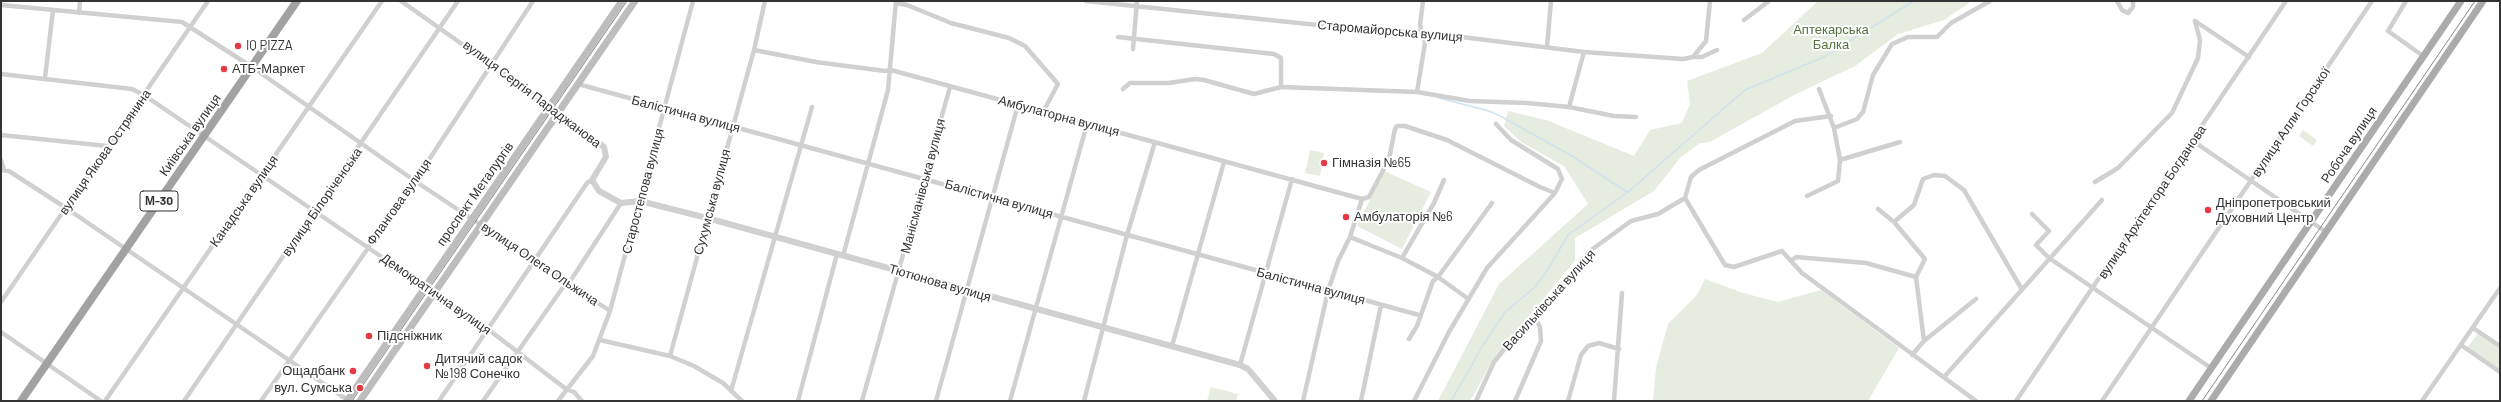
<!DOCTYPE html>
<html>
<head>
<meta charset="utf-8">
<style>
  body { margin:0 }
  #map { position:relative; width:2501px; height:402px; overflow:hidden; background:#fff; font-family:Barlow,sans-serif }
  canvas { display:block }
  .frame { position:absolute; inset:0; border:2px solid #333; pointer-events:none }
</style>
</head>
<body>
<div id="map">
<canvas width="2501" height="402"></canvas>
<div class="frame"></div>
</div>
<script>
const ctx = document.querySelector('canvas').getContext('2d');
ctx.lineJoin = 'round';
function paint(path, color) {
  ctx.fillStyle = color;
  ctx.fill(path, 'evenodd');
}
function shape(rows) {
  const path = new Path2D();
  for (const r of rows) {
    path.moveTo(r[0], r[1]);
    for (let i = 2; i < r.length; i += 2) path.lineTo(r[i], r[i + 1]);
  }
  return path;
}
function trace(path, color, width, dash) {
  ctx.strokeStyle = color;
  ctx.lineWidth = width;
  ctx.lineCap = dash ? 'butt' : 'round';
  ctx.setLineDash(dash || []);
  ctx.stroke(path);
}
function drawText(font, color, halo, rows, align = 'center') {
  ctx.font = font + ' Barlow,sans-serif';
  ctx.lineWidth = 4;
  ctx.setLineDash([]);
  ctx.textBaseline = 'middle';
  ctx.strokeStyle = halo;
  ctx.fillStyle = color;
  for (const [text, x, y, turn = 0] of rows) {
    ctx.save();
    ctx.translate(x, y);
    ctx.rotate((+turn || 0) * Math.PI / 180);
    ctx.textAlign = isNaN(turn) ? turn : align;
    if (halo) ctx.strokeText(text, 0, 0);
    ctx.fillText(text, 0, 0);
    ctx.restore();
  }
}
paint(shape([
  [1818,1,1972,1,1944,20,1898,34,1855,66,1794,95,1710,142,1700,143,1680,158,1654,191,1575,238,1575,261,1494,358,1470,401,1438,401,1499,284,1588,204,1564,166,1521,142,1504,126,1508,111,1546,120,1634,156,1650,130,1682,123,1690,104,1687,81,1762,53],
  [2303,130,2317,140,2313,146,2299,136],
  [1310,150,1324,153,1320,176,1305,173],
  [1384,171,1431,192,1402,249,1357,226],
  [1705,279,1743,293,1778,302,1821,290,1899,348,1868,401,1653,401,1656,368,1668,324,1697,295],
  [2479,332,2500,347,2500,370,2467,348],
  [1211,387,1238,394,1236,401,1207,401]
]), '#e6ecdf');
trace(shape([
  [1439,98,1489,111,1502,117,1572,156,1627,192],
  [1451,401,1485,342,1505,312,1534,288,1547,271,1568,235,1628,192,1745,90,1824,57,1914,1]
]), '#cfe2ee', 1.5);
trace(shape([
  [401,1,558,112],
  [1086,1,1376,31,1421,32,1584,52,1683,59,1693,57,1706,41,1710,1],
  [2117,1,2122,10,2128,13,2133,7,2133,1],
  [2406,1,2388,31,2423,56],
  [896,3,907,5,951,23,1009,38,1025,46,1058,84,1043,112],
  [1,5,182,22,252,67,415,181,610,311],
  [79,13,80,1],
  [1744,20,1769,1],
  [2195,21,2249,57],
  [1118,37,1274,54,1281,58,1281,87,1417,92,1470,101,1527,103,1569,107,1614,116,1636,117],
  [1547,47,1551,1],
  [1133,49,1137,1],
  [754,50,816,62,885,71,891,70,1362,199],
  [1693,57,1702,57,1717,50],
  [1,74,132,89,144,95,489,330,566,389,574,392,582,401],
  [45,78,53,10],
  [578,84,1419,315],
  [1123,89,1130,83,1169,83,1195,79,1204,80,1254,94,1281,87],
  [1417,92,1425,43,1420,25,1423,1],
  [1569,107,1584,52],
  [1834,128,1857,119,1863,112,1873,75,1892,44,1908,37,1937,37,1951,23,1990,1],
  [1,135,107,146],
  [2193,141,2326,232],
  [1,160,4,170],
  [1840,160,1900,142],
  [1,170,9,171,66,208,349,401],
  [2095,182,2118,168,2172,113,2198,58,2200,40,2195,21],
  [1807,196,1838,181,1840,160,1834,128,1819,89],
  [1685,198,1725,265,1734,267,1782,251,1791,261,1796,257,1866,263,1916,277],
  [1685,198,1691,177,1699,170,1795,121,1831,116],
  [1362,199,1369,197,1389,159,1395,129,1397,126,1405,126,1447,140,1540,187,1555,193],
  [1878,209,1894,222,1925,259,1916,277,1924,341],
  [2032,214,2049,231,2036,245,2049,258,2211,368],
  [1894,222,1914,205,1923,179,1934,175,1945,176,1964,190,2021,288],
  [1350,237,1402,258,1438,277,1467,298],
  [843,256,888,90,896,1],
  [1402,258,1434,203,1444,180],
  [1791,261,1802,273,1976,401],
  [1,302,208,1],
  [2473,328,2500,346],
  [1,332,101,401],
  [1409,339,1417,326,1433,281,1438,277,1492,203],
  [600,340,670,356,694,366,723,383,742,401],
  [2461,345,2500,372],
  [1172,346,1224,162],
  [1912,355,1924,341,1976,299],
  [670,356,754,50,765,1],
  [1240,365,1292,179],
  [1944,377,2102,200],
  [731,391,812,107],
  [105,401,382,1],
  [184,401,458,1],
  [261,401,415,181,533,1],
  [439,401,587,183,592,180],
  [483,401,566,283,571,280,621,203],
  [558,401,593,356,610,311,693,1],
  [798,401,837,254],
  [862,401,950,87],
  [936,401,1018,105],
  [1010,401,1087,124],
  [1084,401,1127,235,1155,142],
  [1303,401,1328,291,1338,261,1350,237,1362,199],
  [1361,401,1381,305],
  [1414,401,1449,332,1487,268,1555,193,1562,179,1558,169,1511,140,1496,124],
  [1476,401,1494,362,1521,328,1535,318,1590,251,1631,221,1658,214,1685,198],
  [1515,401,1541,341,1540,327,1535,318],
  [1568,401,1581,355,1588,346,1599,343,1619,349],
  [1614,401,1622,293],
  [2016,401,2286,1],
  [2102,401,2372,1],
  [2422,401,2500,288]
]), '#d0d0d0', 4.5);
trace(shape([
  [558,112,604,147,606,157,592,180,599,191,621,203,640,201,707,218,1240,365,1248,369,1275,401]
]), '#d0d0d0', 6);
trace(shape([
  [347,401,622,1],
  [360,401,635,1]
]), '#bdbdbd', 7);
trace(shape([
  [2189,401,2461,1],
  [2211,401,2483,1]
]), '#ababab', 7);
trace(shape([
  [21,401,297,1]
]), '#a2a2a2', 8);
trace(shape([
  [352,401,627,1],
  [2202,401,2475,1]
]), '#888', 1);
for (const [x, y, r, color] of [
  [238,46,4,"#e63946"],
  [224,69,4,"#e63946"],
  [1324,163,4,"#e63946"],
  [2208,210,4,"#e63946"],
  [1346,217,4,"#e63946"],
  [369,336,4,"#e63946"],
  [427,366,4,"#e63946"],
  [353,371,4,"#e63946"],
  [360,388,4,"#e63946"]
]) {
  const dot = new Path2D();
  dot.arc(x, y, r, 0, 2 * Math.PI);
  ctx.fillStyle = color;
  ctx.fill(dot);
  trace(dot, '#fff', 1.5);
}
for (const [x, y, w] of [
  [159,201,38]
]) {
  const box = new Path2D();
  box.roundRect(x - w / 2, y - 10, w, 20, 3);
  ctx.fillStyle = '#fff';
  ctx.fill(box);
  trace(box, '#333', 1);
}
drawText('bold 12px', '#333', null, [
  ["М-30",159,201]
]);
drawText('13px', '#56703f', '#fff', [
  ["Аптекарська",1831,30],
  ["Балка",1831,45]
]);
drawText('13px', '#333', '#fff', [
  ["Старомайорська вулиця",1390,31,5],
  ["вулиця Сергія Параджанова",532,94,37],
  ["Балістична вулиця",686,114,15],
  ["Амбулаторна вулиця",1059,116,15],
  ["вулиця Алли Горської",2291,122,-56],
  ["Київська вулиця",190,135,-55],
  ["Робоча вулиця",2349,145,-56],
  ["вулиця Якова Острянина",105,152,-55],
  ["Манісманівська вулиця",923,186,-75],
  ["Старостепова вулиця",643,191,-75],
  ["проспект Металургів",475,194,-55],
  ["Балістична вулиця",999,199,16],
  ["Канадська вулиця",244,201,-55],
  ["вулиця Білоріченська",322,202,-55],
  ["Флангова вулиця",399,202,-55],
  ["Сухумська вулиця",712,202,-75],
  ["вулиця Архітектора Богданова",2152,202,-56],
  ["вулиця Олега Ольжича",540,264,34],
  ["Тютюнова вулиця",940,283,16],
  ["Балістична вулиця",1311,286,15],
  ["Демократична вулиця",436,294,35],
  ["Васильківська вулиця",1549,300,-48]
]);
drawText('13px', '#333', '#fff', [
  ["IQ PIZZA",246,46],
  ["АТБ-Маркет",232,69],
  ["Гімназія №65",1332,163],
  ["Дніпропетровський",2216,203],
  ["Духовний Центр",2216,218],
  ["Амбулаторія №6",1354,217],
  ["Підсніжник",377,336],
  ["Дитячий садок",435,359],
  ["№198 Сонечко",435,374],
  ["Ощадбанк",345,371,"right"],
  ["вул. Сумська",352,388,"right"]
], 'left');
</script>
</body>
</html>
